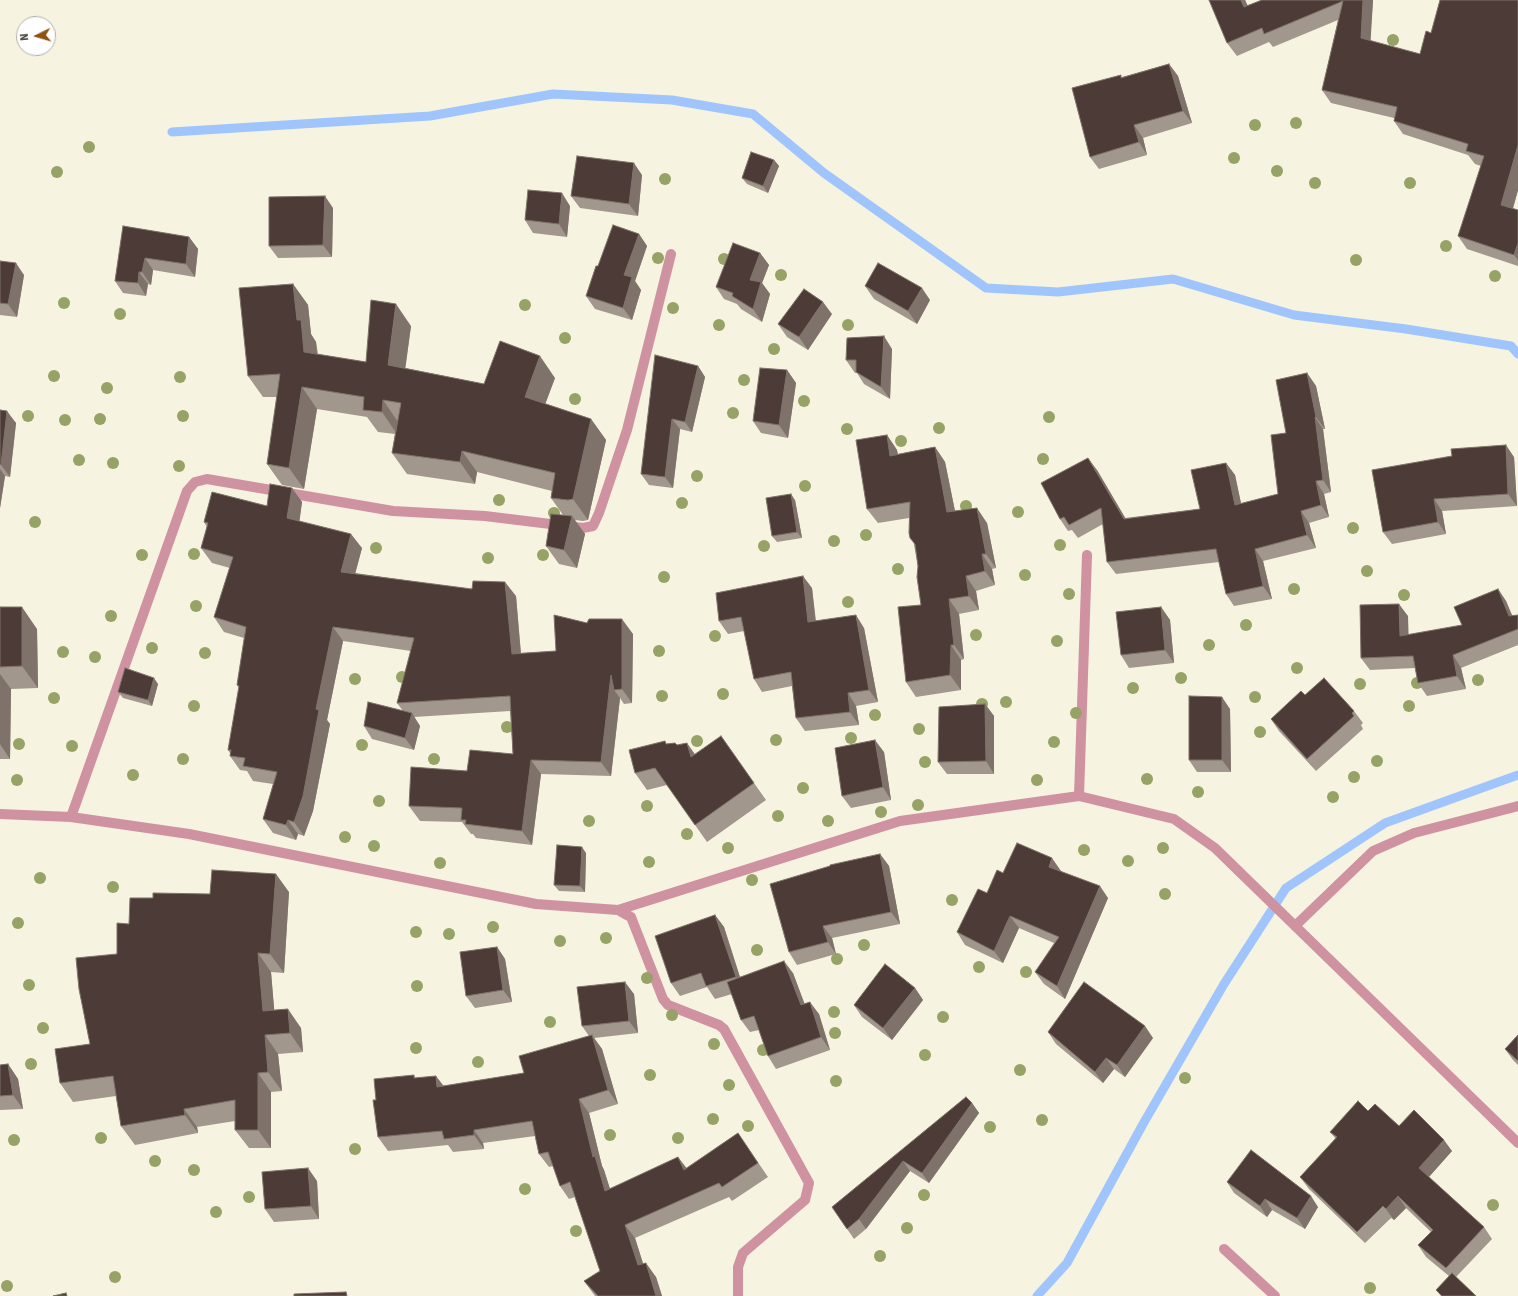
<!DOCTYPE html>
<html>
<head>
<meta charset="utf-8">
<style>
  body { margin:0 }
  #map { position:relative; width:1518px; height:1296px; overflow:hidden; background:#f6f3e0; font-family:"Source Sans 3",sans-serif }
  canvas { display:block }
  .north { position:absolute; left:16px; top:16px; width:40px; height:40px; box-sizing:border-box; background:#fff; border:1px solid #b1b0ad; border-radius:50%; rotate:265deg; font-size:11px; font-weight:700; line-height:16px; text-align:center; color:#3b3a33 }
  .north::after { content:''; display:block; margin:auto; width:14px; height:18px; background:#8e5211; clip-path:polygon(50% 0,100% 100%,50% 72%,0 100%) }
</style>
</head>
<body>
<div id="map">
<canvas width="1518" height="1296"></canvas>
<div class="north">N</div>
</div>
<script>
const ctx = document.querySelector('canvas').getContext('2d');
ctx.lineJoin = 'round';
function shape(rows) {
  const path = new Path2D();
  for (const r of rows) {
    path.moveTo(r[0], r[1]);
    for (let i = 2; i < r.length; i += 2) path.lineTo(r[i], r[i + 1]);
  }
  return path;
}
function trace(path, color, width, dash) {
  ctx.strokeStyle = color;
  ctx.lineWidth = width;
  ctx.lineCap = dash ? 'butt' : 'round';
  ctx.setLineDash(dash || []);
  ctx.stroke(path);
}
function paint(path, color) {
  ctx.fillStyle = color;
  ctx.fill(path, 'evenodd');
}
trace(shape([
  [172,132,430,116,553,94,672,100,753,114,824,173,986,288,1058,292,1173,279,1294,315,1406,329,1511,346,1518,354],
  [1037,1296,1067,1263,1143,1124,1224,984,1286,888,1385,823,1518,775]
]), '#a0c5fc', 9);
trace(shape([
  [1079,796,1087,555],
  [0,814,71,817,189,834,536,904,618,910,625,914,631,917,663,999,668,1005,719,1025,724,1029,809,1183,805,1200,743,1253,738,1267,738,1296],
  [71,817,187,491,195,482,207,479,393,511,485,516,583,528,593,526,599,513,627,430,671,254],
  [618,910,900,821,1079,796,1174,819,1215,848,1518,1143],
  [1295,926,1373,851,1414,833,1518,806],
  [1224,1249,1275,1296]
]), '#cf92a0', 10);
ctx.fillStyle = '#96a266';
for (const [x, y] of [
  [1393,40],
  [1296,123],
  [1255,125],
  [89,147],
  [1234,158],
  [1277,171],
  [57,172],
  [665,179],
  [1315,183],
  [1410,183],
  [1446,246],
  [658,258],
  [724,259],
  [1356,260],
  [781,275],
  [1495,276],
  [64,303],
  [525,305],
  [673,308],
  [120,314],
  [719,325],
  [848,325],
  [565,338],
  [774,349],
  [54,376],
  [180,377],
  [744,380],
  [107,388],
  [575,399],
  [804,401],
  [733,413],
  [28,416],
  [183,416],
  [1049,417],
  [100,419],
  [65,420],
  [939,428],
  [847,429],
  [901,441],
  [1043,459],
  [79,460],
  [113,463],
  [179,466],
  [697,476],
  [805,486],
  [499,500],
  [682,503],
  [966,506],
  [1018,512],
  [554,513],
  [35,522],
  [1353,528],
  [866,535],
  [834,541],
  [1060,545],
  [764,546],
  [376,548],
  [194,554],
  [142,555],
  [543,555],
  [488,558],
  [898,569],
  [1367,571],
  [1025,575],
  [664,577],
  [1294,589],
  [1069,594],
  [1404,595],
  [848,602],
  [196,606],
  [111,616],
  [1246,625],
  [976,635],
  [715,636],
  [1057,641],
  [1209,645],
  [152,648],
  [659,651],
  [63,652],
  [205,653],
  [95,657],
  [1297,668],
  [402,677],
  [1181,678],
  [355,679],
  [1478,680],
  [1417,683],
  [1360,684],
  [1133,688],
  [723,694],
  [662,696],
  [1255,697],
  [54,698],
  [1006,702],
  [982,704],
  [194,706],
  [1409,706],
  [1076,713],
  [875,715],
  [507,727],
  [919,729],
  [1260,732],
  [851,738],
  [776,740],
  [697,741],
  [1054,742],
  [19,744],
  [362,745],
  [72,746],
  [183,759],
  [434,759],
  [1377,761],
  [925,762],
  [133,775],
  [1354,777],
  [1147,779],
  [17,780],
  [1037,780],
  [803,788],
  [1198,792],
  [1333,797],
  [379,801],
  [918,805],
  [647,806],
  [881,812],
  [778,816],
  [589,821],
  [828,821],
  [687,834],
  [345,837],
  [374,846],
  [728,848],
  [1163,848],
  [1084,850],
  [1128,861],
  [649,862],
  [440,863],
  [40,878],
  [752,880],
  [113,887],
  [1165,894],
  [952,900],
  [18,923],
  [493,927],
  [416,932],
  [449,934],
  [606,938],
  [560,941],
  [864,945],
  [757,950],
  [837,959],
  [979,967],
  [1026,972],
  [647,978],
  [29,985],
  [417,986],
  [834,1012],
  [672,1015],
  [943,1017],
  [550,1022],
  [43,1028],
  [835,1033],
  [714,1044],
  [416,1048],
  [763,1050],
  [925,1055],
  [478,1062],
  [31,1064],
  [1020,1070],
  [650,1075],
  [1185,1078],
  [836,1081],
  [729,1085],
  [713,1119],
  [1042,1120],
  [748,1126],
  [990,1127],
  [610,1135],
  [101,1138],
  [678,1138],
  [14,1140],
  [355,1149],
  [155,1161],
  [194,1170],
  [525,1189],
  [924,1195],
  [249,1197],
  [1493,1205],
  [216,1212],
  [907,1228],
  [576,1231],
  [880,1256],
  [115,1277],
  [7,1286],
  [1370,1288]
]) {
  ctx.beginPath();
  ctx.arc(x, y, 6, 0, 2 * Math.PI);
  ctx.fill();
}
paint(shape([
  [1245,0,1248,6,1262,0,1373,0,1370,41,1420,54,1431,33,1518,0,1518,190,1513,209,1518,210,1518,266,1467,249,1458,236,1481,166,1475,164,1468,155,1403,134,1394,121,1394,118,1331,103,1322,90,1338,20,1273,47,1269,42,1237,56,1227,43],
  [1169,64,1178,76,1192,123,1143,138,1147,155,1099,169,1090,157,1122,77],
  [774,160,779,166,768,193,747,184,742,178],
  [642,175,638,216,580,208,571,196],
  [570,206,567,237,533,233,525,220],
  [333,208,332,257,278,258,269,246],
  [123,226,189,237,198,249,195,277,153,270,151,285,148,284,146,296,123,293,115,281],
  [639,234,647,246,635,281,641,290,632,320,595,309,586,296],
  [760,253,769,265,762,283,770,294,762,322,741,309,737,304,724,299,716,287],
  [0,261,24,275,17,317,0,315],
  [293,284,308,305,311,334,316,342,318,354,366,362,411,326,405,368,484,384,555,378,545,404,591,419,606,440,588,520,583,521,575,520,585,534,577,568,559,564,546,546,563,515,551,498,552,491,477,472,475,484,407,474,392,453,395,434,378,432,367,417,317,409,304,489,282,485,267,464,277,397,263,397,248,376],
  [865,286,930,300,917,324,874,299],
  [832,314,808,350,787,337,778,324],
  [892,349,890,399,864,384,857,373,855,373,846,360],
  [698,366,705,377,692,432,680,429,673,488,649,485,641,474],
  [787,370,796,383,788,438,761,433,753,421],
  [1307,373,1316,386,1325,429,1323,429,1331,492,1324,494,1329,517,1309,523,1316,548,1263,561,1272,599,1234,606,1226,594,1219,562,1116,574,1107,562,1103,524,1078,538,1072,530,1068,531,1060,519,1097,470,1125,518,1200,509,1226,463,1235,475,1241,504,1278,494,1286,433],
  [0,410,16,423,10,477,5,476,0,508],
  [887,435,897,450,898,454,935,447,945,462,955,511,987,523,996,568,992,569,995,585,976,591,979,610,959,614,964,659,961,660,961,690,916,697,906,682,921,605,918,566,909,518,878,523,867,509],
  [1514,457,1517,506,1442,511,1446,534,1392,544,1383,532,1372,470],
  [292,488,302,502,299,521,362,548,355,573,516,596,521,653,556,651,587,623,633,634,632,703,624,704,620,698,611,776,541,774,532,845,476,838,473,834,471,834,462,822,420,821,409,806,467,771,513,754,510,711,414,717,420,726,414,750,372,739,364,726,403,711,397,703,411,651,343,641,327,720,330,724,313,811,304,836,298,834,296,840,273,833,263,819,273,784,253,781,247,771,240,770,230,756,230,753,228,750,239,688,237,685,244,638,224,632,214,617,230,568,212,563,201,548,207,527,204,522,267,506],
  [795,500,802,538,777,542,772,536],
  [812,588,816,621,864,628,878,702,856,706,859,725,805,731,796,718,792,686,762,692,754,679,744,631,728,634,719,621],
  [1498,589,1506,601,1512,616,1518,615,1518,645,1461,668,1466,689,1427,696,1418,683,1415,668,1370,670,1361,658,1408,616,1408,635,1462,625],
  [0,607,37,629,38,688,11,689,10,759,0,759],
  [1161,607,1170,620,1174,663,1129,668,1121,655],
  [158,684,152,706,123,698,118,692],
  [1305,695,1354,711,1363,723,1361,725,1363,729,1316,771,1279,731,1271,719],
  [985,704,994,716,994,774,947,774,938,762],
  [1230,709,1231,772,1197,772,1189,760],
  [675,743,677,745,695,755,754,783,766,800,707,842,667,785,647,790,635,773,667,744],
  [884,752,891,800,851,808,842,796],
  [586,853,585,892,559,891,554,885],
  [880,854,889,866,900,924,832,938,836,954,797,965,789,952],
  [1061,871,1108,898,1065,999,1044,984,1035,972,1054,943,1019,928,1003,963,965,945,957,932,1003,873],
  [289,892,284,973,271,972,274,1010,301,1028,303,1052,278,1054,282,1091,271,1092,271,1148,249,1148,235,1130,235,1121,197,1127,198,1133,135,1145,121,1126,116,1096,73,1102,60,1083,90,1044,117,954,129,924,153,898,210,894],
  [715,915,724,927,740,977,793,973,804,1004,819,1014,830,1050,776,1069,768,1056,759,1030,750,1032,741,1020,732,994,715,999,707,987,680,996,671,983],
  [497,947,505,959,512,1002,475,1008,466,996],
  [915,988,923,1000,892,1040,862,1017,854,1005],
  [634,994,638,1033,594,1038,602,1049,618,1104,589,1113,602,1166,604,1170,610,1189,686,1168,738,1133,768,1177,732,1201,729,1197,635,1238,643,1264,656,1277,662,1296,595,1296,584,1281,600,1271,575,1197,569,1199,560,1186,553,1166,549,1167,539,1154,535,1136,483,1143,484,1149,453,1152,448,1145,388,1151,378,1137,414,1075,415,1078,443,1086,524,1073,589,1036,582,1026],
  [1048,1032,1153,1038,1125,1077,1114,1069,1103,1083,1056,1044],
  [1518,1035,1518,1065,1513,1060,1505,1049],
  [8,1064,18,1079,23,1109,0,1110,0,1065],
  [972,1103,979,1113,929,1183,910,1171,866,1229,854,1239,832,1207],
  [1368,1111,1452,1151,1429,1177,1484,1227,1492,1239,1456,1277,1476,1296,1441,1296,1436,1290,1449,1276,1426,1257,1418,1245,1431,1232,1406,1208,1394,1220,1391,1218,1365,1243,1309,1189,1300,1177,1336,1139,1330,1132],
  [317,1181,319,1219,274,1222,265,1209],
  [1227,1182,1318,1207,1305,1229,1272,1210,1267,1217,1234,1193]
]), '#a1978c');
paint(shape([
  [1241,0,1245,0,1254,20,1244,7],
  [1363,0,1373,0,1370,51,1361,38],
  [1169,64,1178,76,1192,123,1183,111],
  [1134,125,1143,138,1147,155,1139,142],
  [1518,145,1518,190,1510,218,1501,205],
  [774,160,779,166,768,193,763,186],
  [634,163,642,175,638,216,629,204],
  [562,193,570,206,567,237,559,224],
  [325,196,333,208,332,257,323,245],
  [639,234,647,246,635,281,641,290,632,320,623,308,624,275],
  [189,237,198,249,195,277,186,264],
  [1518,243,1518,260,1514,255],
  [760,253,769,265,762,283,770,294,762,322,753,309,750,280],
  [145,258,153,270,151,285,142,272],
  [16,263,24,275,17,317,8,304],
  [139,272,148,284,146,296,138,283],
  [293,284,308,305,311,334,316,342,319,374,304,352,297,320],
  [922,288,930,300,917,324,908,311],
  [823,302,832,314,808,350,799,337],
  [396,304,411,326,403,386,388,365],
  [884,336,892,349,890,399,881,387],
  [540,356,555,378,540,418,525,397],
  [698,366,705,377,692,432,685,422],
  [787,370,796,383,788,438,779,425],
  [1307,373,1316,386,1325,429,1316,417],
  [302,387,317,409,304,489,289,468],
  [383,400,398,422,397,434,382,412],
  [7,411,16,423,10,477,1,465],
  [1315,417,1323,429,1331,492,1323,480],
  [591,419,606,440,588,520,573,499],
  [672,419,680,429,673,488,665,477],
  [887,435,897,450,900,470,890,456],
  [1506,445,1514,457,1517,506,1508,494],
  [935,447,945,462,958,526,947,512],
  [462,451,477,472,475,484,460,462],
  [1088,458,1097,470,1133,531,1124,519],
  [1226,463,1235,475,1244,517,1235,505],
  [0,469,5,476,0,508],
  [1316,481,1324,494,1329,517,1321,505],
  [292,488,302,502,298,533,287,518],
  [791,494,795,500,802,538,797,532],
  [1434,499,1442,511,1446,534,1438,522],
  [977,508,987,523,996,568,986,554],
  [1301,511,1309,523,1316,548,1307,535],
  [572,516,585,534,577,568,564,550],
  [351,534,362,548,352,586,341,572],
  [1255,549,1263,561,1272,599,1263,586],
  [982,554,992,569,995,585,985,571],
  [803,576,812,588,817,635,808,622],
  [966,576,976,591,979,610,969,596],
  [505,582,516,596,522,668,512,654],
  [1498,589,1506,601,1518,629,1509,616],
  [949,599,959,614,964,659,954,645],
  [1399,604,1408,616,1409,648,1400,636],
  [22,607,37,629,38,688,22,666],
  [1161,607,1170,620,1174,663,1165,650],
  [856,615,864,628,878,702,869,690],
  [622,619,633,634,632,703,622,689],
  [333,627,343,641,327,720,330,724,313,811,304,836,294,822,316,709],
  [951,645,961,660,961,690,950,675],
  [1453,655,1461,668,1466,689,1457,676],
  [0,674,11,689,10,759,0,744],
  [611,675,614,690,620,698,611,776,601,762],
  [154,678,158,684,152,706,148,700],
  [848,693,856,706,859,725,850,712],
  [1222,697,1230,709,1231,772,1222,760],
  [985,704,994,716,994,774,986,761],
  [412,713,420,726,414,750,405,738],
  [875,740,884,752,891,800,883,787],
  [687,743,699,760,691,757],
  [531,760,541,774,532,845,522,831],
  [288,820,298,834,296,840,286,825],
  [582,847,586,853,585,892,580,886],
  [880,854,889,866,900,924,891,912],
  [1052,858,1061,871,1057,879,1049,867],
  [276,874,289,892,284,973,270,954],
  [1100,886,1108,898,1065,999,1057,986],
  [715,915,724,927,744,990,736,977],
  [1010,916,1019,928,1003,963,994,951],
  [823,926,832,938,836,954,828,942],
  [497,947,505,959,512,1002,503,990],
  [258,953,271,972,276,1030,263,1011],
  [784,961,793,973,810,1018,801,1005],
  [625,982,634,994,638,1033,629,1021],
  [915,988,923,1000,892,1040,883,1028],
  [810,1002,819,1014,830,1050,821,1037],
  [288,1009,301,1028,303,1052,290,1033],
  [1145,1026,1153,1038,1125,1077,1117,1065],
  [265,1035,278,1054,282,1091,268,1072],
  [592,1035,602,1049,618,1104,608,1090],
  [1106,1058,1114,1069,1103,1083,1095,1072],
  [8,1064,18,1079,23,1109,13,1095],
  [258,1073,271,1092,271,1148,258,1130],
  [436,1076,446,1089,437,1087],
  [579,1099,589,1113,602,1166,604,1170,615,1205,605,1191,593,1157],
  [972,1103,979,1113,929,1183,922,1173],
  [184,1109,197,1127,198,1133,185,1115],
  [474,1130,483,1143,484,1149,474,1135],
  [1444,1140,1452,1151,1427,1179,1419,1168],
  [678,1157,688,1170,684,1170],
  [903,1161,910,1171,866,1229,859,1219],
  [308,1168,317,1181,319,1219,311,1206],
  [1311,1196,1318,1207,1305,1229,1297,1218],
  [1398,1196,1406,1208,1394,1220,1386,1209],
  [1265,1199,1272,1210,1267,1217,1260,1206],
  [625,1225,635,1238,648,1279,638,1265],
  [646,1263,656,1277,662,1296,656,1296]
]), '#7f726a');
const building = shape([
  [1209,0,1241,0,1244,7,1262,0,1363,0,1361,38,1420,54,1426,31,1431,33,1440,0,1518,0,1518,145,1501,205,1518,210,1518,243,1514,255,1458,236,1484,156,1466,151,1468,144,1394,121,1397,107,1322,90,1343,1,1264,34,1262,28,1227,43,1209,0],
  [1169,64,1183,111,1134,125,1139,142,1090,157,1072,88,1121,75,1121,78,1169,64],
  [751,152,774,160,763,186,742,178,751,152],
  [577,156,634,163,629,204,571,196,577,156],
  [528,190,562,193,559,224,525,220,528,190],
  [325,196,323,245,269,246,269,197,325,196],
  [613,225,639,234,624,275,632,277,623,308,586,296,596,266,598,266,613,225],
  [123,226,189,237,186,264,145,258,142,272,139,272,138,283,115,281,123,226],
  [733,243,760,253,750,280,761,282,753,309,732,296,733,293,716,287,733,243],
  [0,261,16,263,8,304,0,303,0,261],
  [878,263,922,288,908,311,865,286,878,263],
  [293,284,297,320,301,320,304,352,366,362,371,300,396,304,388,365,484,384,500,341,540,356,525,397,591,419,573,499,568,500,551,498,555,473,462,451,460,462,392,453,401,403,383,400,382,412,363,410,364,397,302,387,289,468,267,464,280,374,248,376,239,288,293,284],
  [804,289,823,302,799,337,778,324,804,289],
  [884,336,881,387,856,372,856,360,846,360,847,338,884,336],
  [655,355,698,366,685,422,672,419,665,477,641,474,655,355],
  [760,368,787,370,779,425,753,421,760,368],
  [1307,373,1316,417,1315,417,1323,480,1316,481,1321,505,1301,511,1307,535,1255,549,1263,586,1226,594,1216,549,1107,562,1101,508,1069,525,1064,517,1060,519,1041,483,1088,458,1124,519,1200,509,1191,470,1226,463,1235,505,1278,494,1271,435,1286,433,1276,380,1307,373],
  [0,410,7,411,1,465,0,464,0,410],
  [887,435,890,456,935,447,947,512,977,508,986,554,982,554,985,571,966,576,969,596,949,599,954,645,951,645,950,675,906,682,898,607,921,605,917,577,918,566,915,544,910,538,909,533,910,502,867,509,856,440,887,435],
  [1506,445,1508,494,1434,499,1438,522,1383,532,1372,470,1452,456,1451,449,1506,445],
  [270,484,292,488,287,518,351,534,341,572,472,589,473,581,505,582,512,654,556,651,554,615,587,623,589,619,622,619,622,689,614,690,611,675,601,762,531,760,522,831,465,824,466,820,461,820,462,808,409,806,411,767,467,771,470,750,513,754,510,696,397,703,414,638,333,627,316,709,319,710,303,796,294,822,288,820,286,825,263,819,277,772,243,766,245,758,230,756,231,750,228,750,239,686,237,685,246,627,214,617,233,557,201,548,208,523,204,522,212,492,267,506,270,484],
  [791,494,797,532,772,536,766,498,791,494],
  [551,514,572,516,564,550,546,546,551,514],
  [803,576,808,622,856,615,869,690,848,693,850,712,796,718,791,672,754,679,741,617,719,621,716,593,803,576],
  [1498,589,1509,616,1518,615,1518,629,1453,655,1457,676,1418,683,1413,656,1361,658,1360,605,1399,604,1400,636,1462,625,1454,607,1498,589],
  [0,607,22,607,22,666,0,667,0,607],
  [1161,607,1165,650,1121,655,1116,612,1161,607],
  [125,668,154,678,148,700,118,692,125,668],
  [1324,678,1354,711,1352,713,1354,716,1307,759,1271,719,1301,691,1305,695,1324,678],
  [1189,696,1222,697,1222,760,1189,760,1189,696],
  [368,702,412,713,405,738,364,726,368,702],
  [985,704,986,761,938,762,939,707,985,704],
  [721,736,754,783,695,825,655,768,635,773,629,750,665,741,666,744,675,743,677,745,687,743,691,757,721,736],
  [875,740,883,787,842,796,835,748,875,740],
  [1017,843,1052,858,1049,867,1100,886,1057,986,1035,972,1059,937,1010,916,994,951,957,932,978,889,987,893,997,870,1003,873,1017,843],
  [557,845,582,847,580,886,554,885,557,845],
  [880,854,891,912,823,926,828,942,789,952,770,884,830,866,830,865,880,854],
  [212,870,276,874,270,954,258,953,263,1011,288,1009,290,1033,265,1035,268,1072,258,1073,258,1130,235,1130,235,1100,184,1109,185,1115,121,1126,113,1076,60,1083,55,1049,90,1044,79,989,76,958,117,954,117,923,129,924,130,898,153,898,153,893,210,894,212,870],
  [715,915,736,977,706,986,701,973,671,983,655,936,715,915],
  [497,947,503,990,466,996,460,952,497,947],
  [784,961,801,1005,810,1002,821,1037,768,1056,754,1016,741,1020,727,982,784,961],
  [885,964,915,988,883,1028,854,1005,885,964],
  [625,982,629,1021,582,1026,577,987,625,982],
  [1084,982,1145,1026,1117,1065,1106,1058,1095,1072,1048,1032,1084,982],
  [592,1035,608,1090,579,1099,593,1157,595,1156,605,1191,678,1157,684,1170,738,1133,758,1163,722,1187,719,1183,625,1225,638,1265,646,1263,656,1296,598,1296,584,1281,600,1271,570,1182,560,1186,548,1152,539,1154,532,1121,474,1130,474,1135,444,1139,442,1131,378,1137,373,1100,376,1100,374,1079,414,1075,414,1078,436,1076,437,1087,524,1073,519,1056,592,1035],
  [1518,1035,1518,1061,1505,1049,1518,1035],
  [8,1064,13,1095,0,1096,0,1065,8,1064],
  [966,1097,972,1103,922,1173,903,1161,859,1219,847,1229,832,1207,966,1097],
  [1358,1101,1368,1111,1375,1104,1399,1126,1414,1110,1444,1140,1419,1168,1484,1227,1446,1268,1418,1245,1433,1230,1398,1196,1386,1209,1383,1206,1357,1232,1300,1177,1337,1137,1330,1132,1358,1101],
  [1251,1150,1311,1196,1297,1218,1265,1199,1260,1206,1227,1182,1251,1150],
  [308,1168,311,1206,265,1209,262,1172,308,1168],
  [1452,1273,1476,1296,1442,1296,1436,1290,1452,1273],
  [346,1292,347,1296,294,1296,294,1294,346,1292],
  [66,1293,67,1296,53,1296,66,1293]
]);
paint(building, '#4c3b37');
trace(building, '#7f726a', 1);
</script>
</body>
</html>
